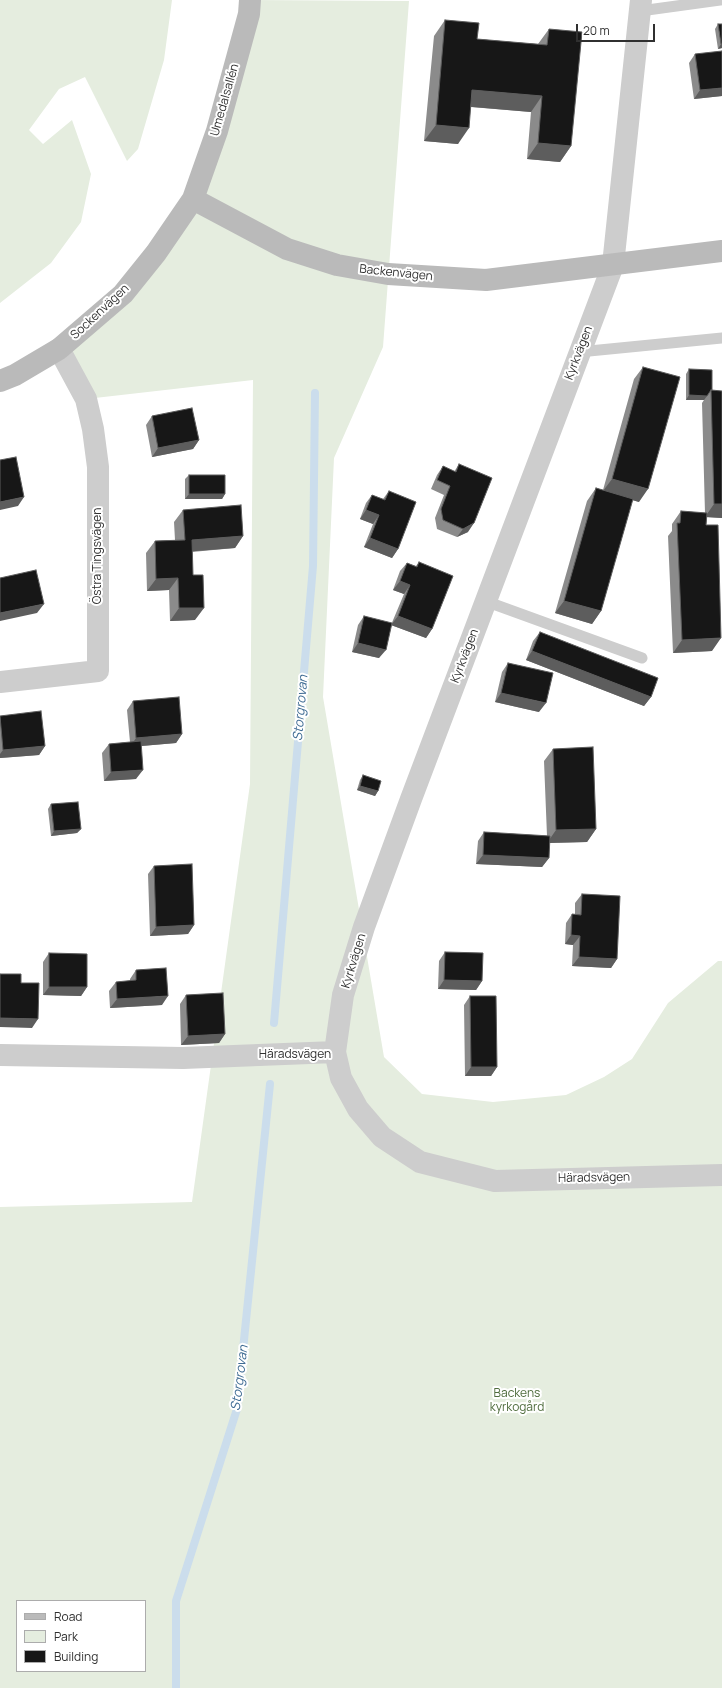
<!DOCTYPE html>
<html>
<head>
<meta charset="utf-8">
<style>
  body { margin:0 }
  #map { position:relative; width:722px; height:1688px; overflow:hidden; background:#fff; font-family:Manrope,sans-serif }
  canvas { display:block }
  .legend { position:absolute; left:16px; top:1600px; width:130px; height:72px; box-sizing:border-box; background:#fff; border:1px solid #acacac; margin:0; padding:5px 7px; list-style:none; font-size:12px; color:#303030 }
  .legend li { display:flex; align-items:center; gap:8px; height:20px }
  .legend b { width:20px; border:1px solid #acacac }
  .scale { position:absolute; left:576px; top:24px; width:79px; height:18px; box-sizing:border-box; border:2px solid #303030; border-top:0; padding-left:5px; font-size:12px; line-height:14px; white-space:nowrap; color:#303030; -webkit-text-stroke:3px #fff; paint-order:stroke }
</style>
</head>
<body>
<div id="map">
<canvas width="722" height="1688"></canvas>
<ul class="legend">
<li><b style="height:5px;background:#bababa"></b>Road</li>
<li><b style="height:11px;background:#e5eddf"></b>Park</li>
<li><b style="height:11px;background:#171717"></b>Building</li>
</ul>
<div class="scale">20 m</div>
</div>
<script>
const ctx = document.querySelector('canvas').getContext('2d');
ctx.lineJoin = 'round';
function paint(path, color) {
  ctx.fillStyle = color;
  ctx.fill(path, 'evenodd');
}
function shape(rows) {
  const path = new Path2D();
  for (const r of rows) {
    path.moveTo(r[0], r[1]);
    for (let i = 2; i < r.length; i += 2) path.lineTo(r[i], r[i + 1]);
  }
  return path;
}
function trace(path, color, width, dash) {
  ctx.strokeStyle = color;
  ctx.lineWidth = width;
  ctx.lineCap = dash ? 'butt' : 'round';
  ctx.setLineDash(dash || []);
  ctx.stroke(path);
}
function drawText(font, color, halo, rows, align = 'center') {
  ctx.font = font + ' Manrope,sans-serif';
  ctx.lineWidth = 4;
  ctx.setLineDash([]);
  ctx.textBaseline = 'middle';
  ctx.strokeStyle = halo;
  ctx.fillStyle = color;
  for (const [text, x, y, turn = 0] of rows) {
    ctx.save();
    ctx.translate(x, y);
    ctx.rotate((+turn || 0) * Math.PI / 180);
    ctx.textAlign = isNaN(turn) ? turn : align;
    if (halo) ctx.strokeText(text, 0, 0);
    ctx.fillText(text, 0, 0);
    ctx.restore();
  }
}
paint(shape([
  [0,0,172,0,164,60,138,149,127,161,85,77,59,89,29,130,43,144,72,120,91,174,81,222,51,263,0,303],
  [250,0,409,1,383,347,334,458,323,697,384,1057,422,1094,493,1102,566,1095,604,1077,632,1059,668,1003,718,961,722,961,722,1688,0,1688,0,1207,192,1202,250,784,253,380,86,399,59,349,123,294,193,199],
  [17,1601,145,1601,145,1671,17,1671]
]), '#e5eddf');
trace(shape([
  [274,1023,313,566,315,393],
  [176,1688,176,1601,237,1409,270,1084]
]), '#cbddec', 8);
trace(shape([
  [640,11,720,0],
  [579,352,722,338],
  [485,601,642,658]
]), '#cdcdcd', 11);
trace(shape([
  [0,682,98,671,98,467,93,429,86,399,59,349],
  [335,1052,343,995,364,927,411,799,613,265,641,0],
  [0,1055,183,1058,335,1052,341,1078,358,1109,382,1137,420,1162,495,1181,722,1175]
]), '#cdcdcd', 22);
trace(shape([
  [193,199,287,249,337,265,388,274,486,280,722,251],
  [0,381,15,375,59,349,123,294,156,253,193,199,217,131,249,14,250,0]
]), '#bababa', 22);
paint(shape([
  [445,20,477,39,538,44,549,29,571,146,560,162,527,159,531,112,471,107,458,144,424,141,434,36],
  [718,24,722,48,718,49,715,29],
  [695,54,722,96,694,99,689,63],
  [643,367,639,502,632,500,601,611,592,624,555,613,587,501,596,488,603,490,634,379],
  [689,369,712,390,722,518,707,517,706,525,712,651,673,653,668,536,672,531,672,524,681,511,705,513,702,403,704,400,686,400,686,374],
  [152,416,199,440,193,449,152,457,146,425],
  [459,464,468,532,457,537,437,529,435,518,444,495,431,489,437,475,443,466,454,472],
  [189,475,225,494,222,499,185,499,185,479],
  [389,491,398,549,392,558,364,547,373,524,360,519,366,503,372,495,383,499],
  [183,510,243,536,235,548,192,552,195,620,170,621,169,590,147,591,146,553,155,541,175,540,174,522],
  [419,562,432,629,426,638,391,625,379,658,352,652,358,625,364,616,391,625,404,594,393,590,400,571,407,563,416,566],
  [540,632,651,697,644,706,526,660,533,641],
  [508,663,539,712,495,702,502,672],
  [133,701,182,734,176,743,141,746,136,779,104,781,102,753,109,744,130,742,127,710],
  [0,716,45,746,39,755,0,758],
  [553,749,596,829,587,842,549,843,549,858,542,867,476,864,478,841,484,832,547,836,544,761],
  [363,775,378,791,375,796,357,790,360,780],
  [51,804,81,829,77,833,51,836,48,809],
  [154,866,194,925,188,934,150,936,148,874],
  [582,894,617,959,611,968,572,966,573,945,565,944,566,923,572,914,575,914,575,903],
  [445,952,482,981,476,990,438,989,439,961],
  [49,953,87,987,81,996,43,995,43,962],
  [136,970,162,1005,110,1008,109,991,116,982,130,981,130,979],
  [186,995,225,1034,219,1043,181,1045,180,1004],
  [470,996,497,1067,491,1076,465,1076,464,1005]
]), '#8b8b8b');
paint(shape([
  [721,44,722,44,722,48,718,49],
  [722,88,722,96,694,99,700,90],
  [472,90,542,96,531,112,461,106],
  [436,125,469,128,458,144,424,141],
  [538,143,571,146,560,162,527,159],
  [689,395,707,396,704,400,686,400],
  [199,440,193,449,152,457,158,448],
  [612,479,648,489,639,502,603,491],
  [189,494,225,494,222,499,185,499],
  [24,497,18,506,0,510,0,502],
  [714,504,722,504,722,518,705,517],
  [366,510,379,515,373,524,360,519],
  [474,523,468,532,457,537,463,529],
  [243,536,235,548,183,552,192,540],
  [370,538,398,549,392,558,364,547],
  [178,578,169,590,147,591,156,579],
  [400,581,410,585,404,594,393,590],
  [564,601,601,611,592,624,555,613],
  [44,604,37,613,0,621,0,613],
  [179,608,204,608,195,620,170,621],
  [398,616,432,629,426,638,391,625],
  [721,638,712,651,673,653,682,640],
  [358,643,386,650,379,658,352,652],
  [532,651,651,697,644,706,526,660],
  [501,693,546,703,539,712,495,702],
  [182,734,176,743,130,747,136,738],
  [45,746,39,755,0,758,0,754,3,750],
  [143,770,136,779,104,781,111,772],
  [360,786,378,791,375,796,357,790],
  [81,829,77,833,51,836,54,831],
  [596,829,587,842,547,843,556,830],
  [483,855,549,858,542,867,476,864],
  [194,925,188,934,150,936,156,927],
  [571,935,580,936,573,945,565,944],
  [579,957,617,959,611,968,572,966],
  [444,980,482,981,476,990,438,989],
  [49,987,87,987,81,996,43,995],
  [168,996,162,1005,110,1008,117,999],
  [0,1018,38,1019,32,1028,0,1027],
  [225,1034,219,1043,181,1045,188,1036],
  [471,1067,497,1067,491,1076,465,1076]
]), '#5d5d5d');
const building = shape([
  [445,20,479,23,477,39,547,45,549,29,582,32,571,146,538,143,542,96,472,90,469,128,436,125,445,20],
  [718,24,722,24,722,44,721,44,718,24],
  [722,51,722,88,700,90,695,54,722,51],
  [643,367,680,377,648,489,612,479,643,367],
  [689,369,712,370,712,390,711,390,707,396,689,395,689,369],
  [711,390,722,391,722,504,714,504,711,390],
  [192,408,199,440,158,448,152,416,192,408],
  [16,457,24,497,0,502,0,460,16,457],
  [459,464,492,478,474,523,463,529,443,520,441,509,450,486,437,480,443,466,456,472,459,464],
  [189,475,225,475,225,494,189,494,189,475],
  [596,488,633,499,601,611,564,601,596,488],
  [389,491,416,502,398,549,370,538,379,515,366,510,372,495,385,500,389,491],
  [241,505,243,536,192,540,193,575,203,575,204,608,179,608,178,578,156,579,155,541,185,540,183,510,241,505],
  [681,511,707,513,706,525,718,525,721,638,682,640,677,523,680,523,681,511],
  [419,562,453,576,432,629,398,616,410,585,400,581,407,563,417,567,419,562],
  [36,570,44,604,0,613,0,578,36,570],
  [364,616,392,623,386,650,358,643,364,616],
  [540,632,658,678,651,697,532,651,540,632],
  [508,663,553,673,546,703,501,693,508,663],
  [179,697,182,734,136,738,133,701,179,697],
  [41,711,45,746,3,750,0,716,41,711],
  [141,741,143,770,111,772,109,744,141,741],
  [593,747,596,829,556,830,553,749,593,747],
  [363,775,381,781,378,791,360,786,363,775],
  [78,802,81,829,54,831,51,804,78,802],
  [484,832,550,836,549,858,483,855,484,832],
  [192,864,194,925,156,927,154,866,192,864],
  [582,894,620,896,617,959,579,957,580,936,571,935,572,914,581,915,582,894],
  [445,952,483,953,482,981,444,980,445,952],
  [49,953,87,954,87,987,49,987,49,953],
  [166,968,168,996,117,999,116,982,136,980,136,970,166,968],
  [0,974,21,974,21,983,39,983,38,1019,0,1018,0,974],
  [223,993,225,1034,188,1036,186,995,223,993],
  [470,996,496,996,497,1067,471,1067,470,996]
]);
paint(building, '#171717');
trace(building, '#5d5d5d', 1);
drawText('12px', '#303030', '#fff', [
  ["Umedalsallén",225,100,-74],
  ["Backenvägen",396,273,6],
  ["Sockenvägen",100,312,-43],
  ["Kyrkvägen",579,353,-69],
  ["Östra Tingsvägen",98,556,-90],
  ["Kyrkvägen",465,656,-69],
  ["Kyrkvägen",354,961,-73],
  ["Häradsvägen",295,1055],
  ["Häradsvägen",594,1178,-1]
]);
drawText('12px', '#4f6c3d', '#fff', [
  ["Backens",517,1394],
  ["kyrkogård",517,1408]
]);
drawText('italic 13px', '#3e6b93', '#fff', [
  ["Storgrovan",301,708,-85],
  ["Storgrovan",240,1378,-83]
]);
</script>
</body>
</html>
